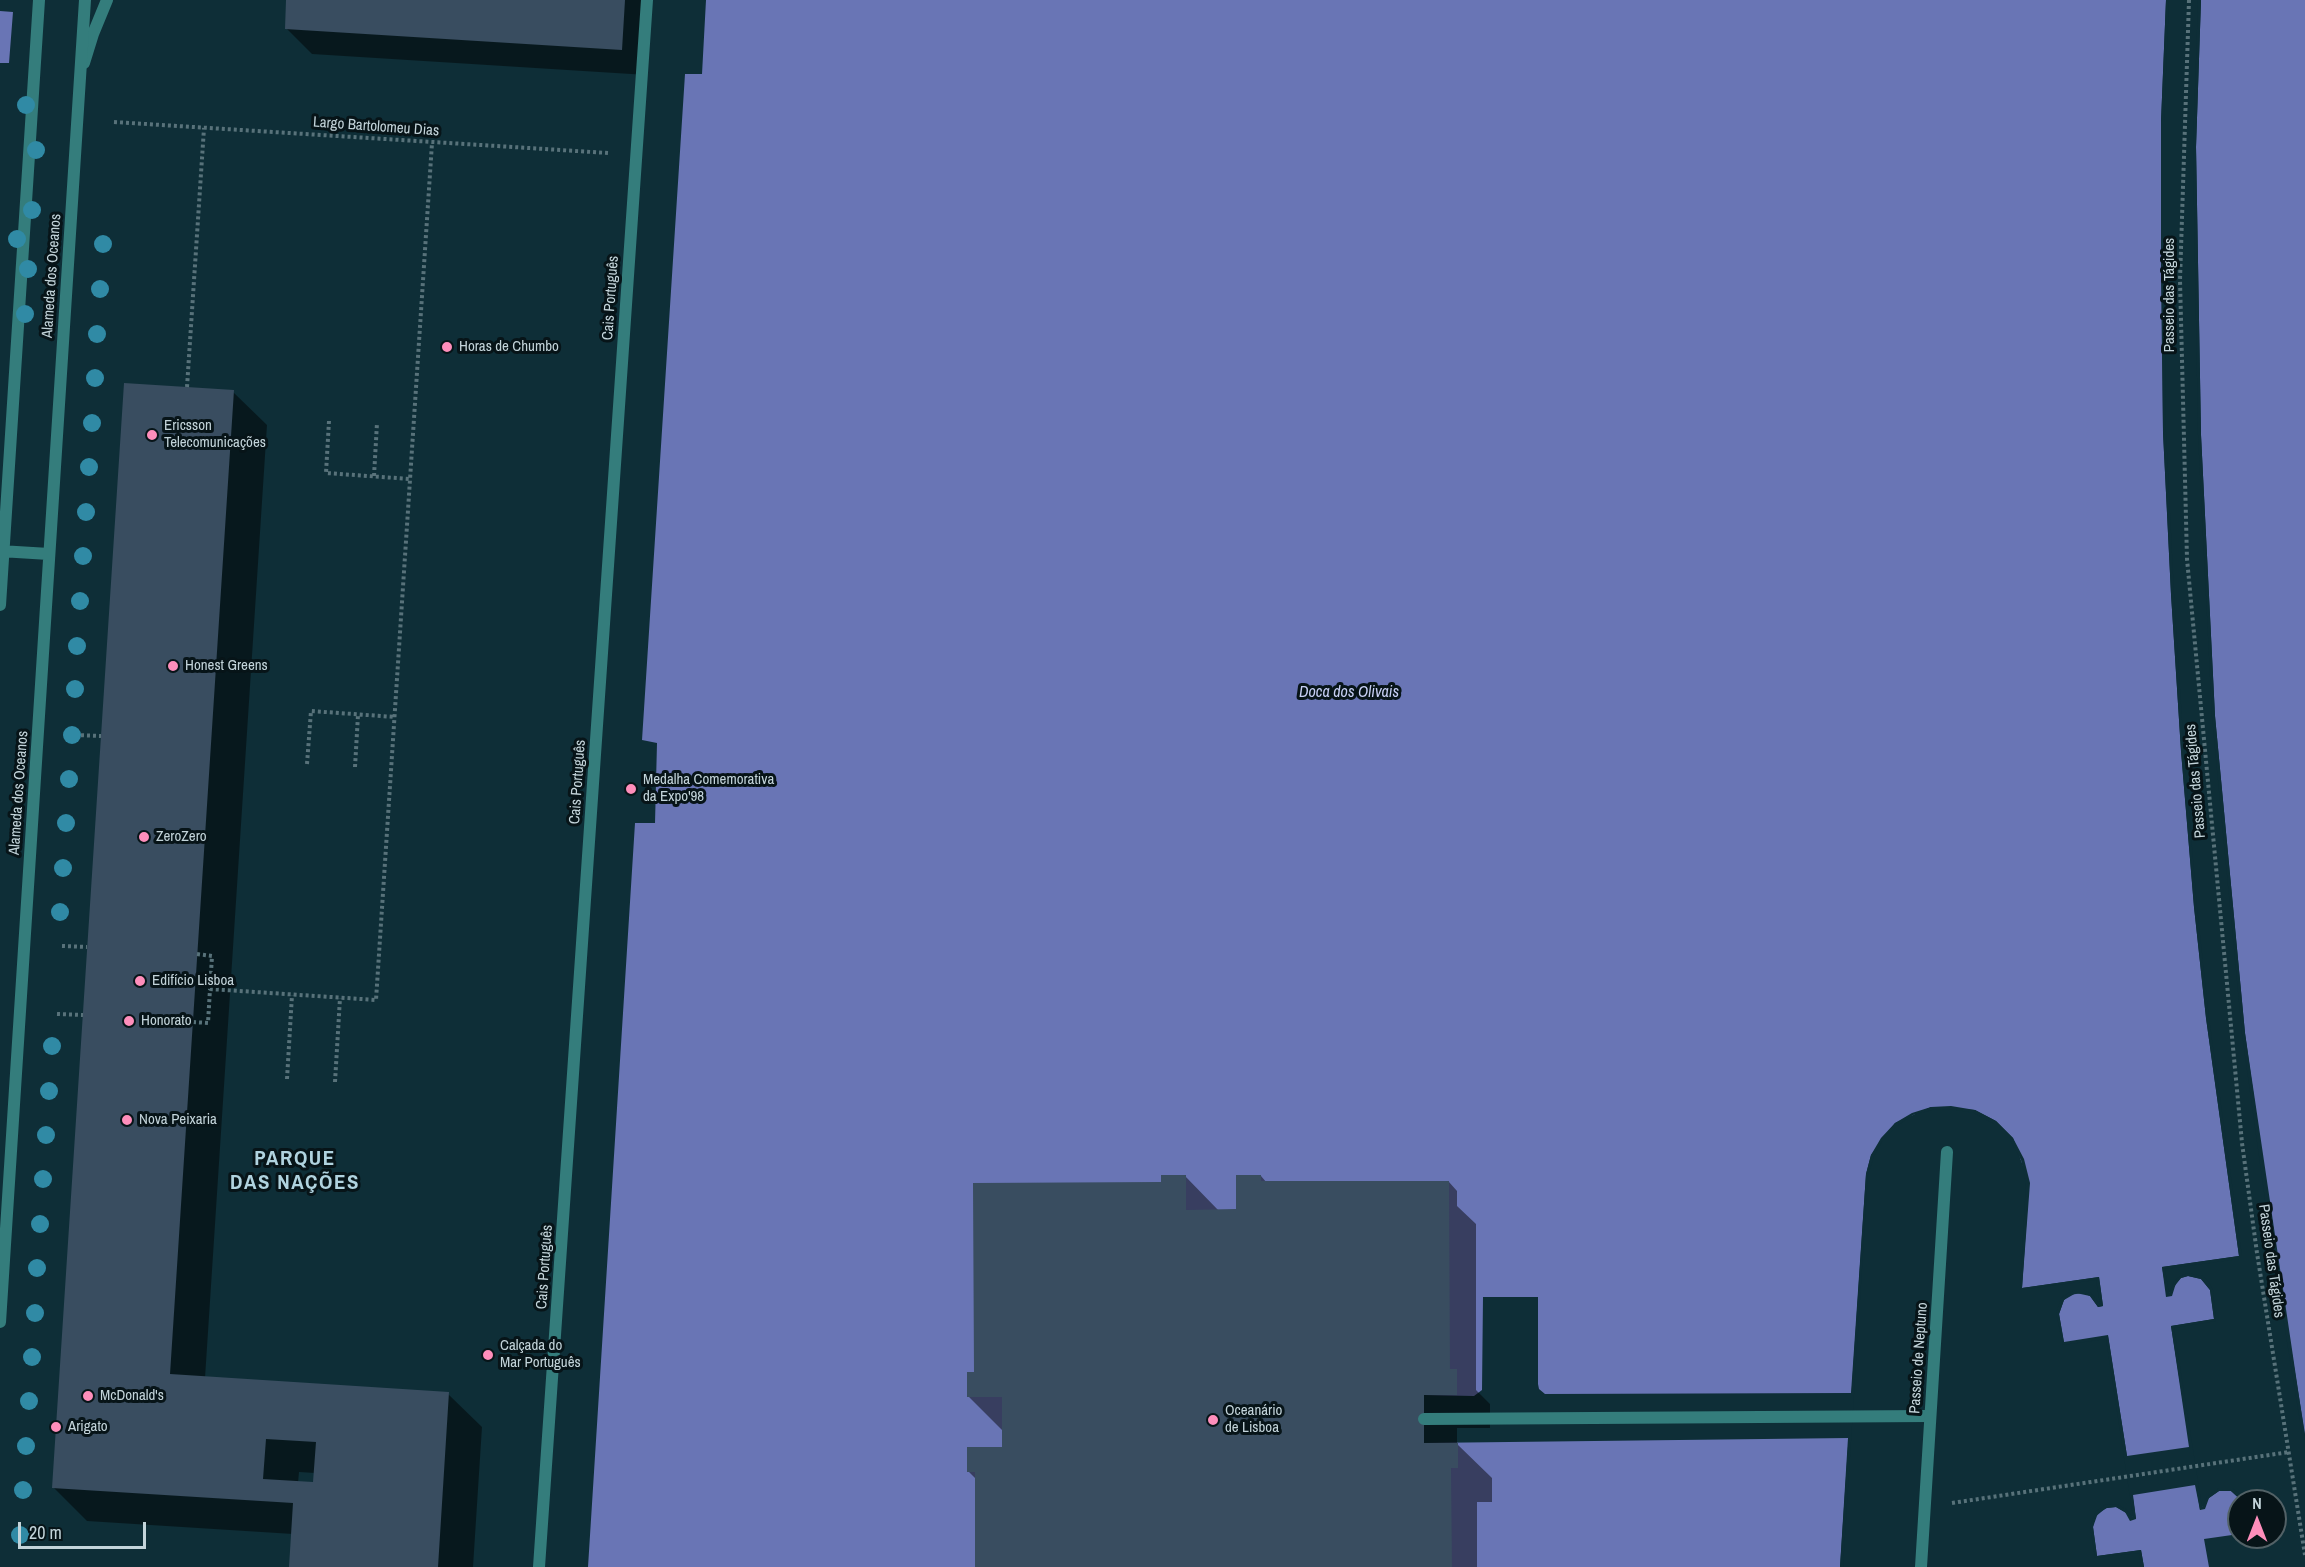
<!DOCTYPE html>
<html>
<head>
<meta charset="utf-8">
<style>
  body { margin:0 }
  #map { position:relative; width:2305px; height:1567px; overflow:hidden; background:#0e2e37; font-family:"Archivo Narrow",sans-serif }
  canvas { display:block }
  .north { position:absolute; left:2227px; top:1489px; width:60px; height:60px; box-sizing:border-box; background:#071418; border:2px solid #526166; border-radius:50%; rotate:0deg; font-size:16px; font-weight:700; line-height:24px; text-align:center; color:#c3d4da }
  .north::after { content:''; display:block; margin:auto; width:21px; height:27px; background:#fe8ebb; clip-path:polygon(50% 0,100% 100%,50% 72%,0 100%) }
  .scale { position:absolute; left:18px; top:1522px; width:128px; height:27px; box-sizing:border-box; border:3px solid #c3d4da; border-top:0; padding-left:8px; font-size:18px; line-height:21px; white-space:nowrap; color:#c3d4da; -webkit-text-stroke:4px #071418; paint-order:stroke }
</style>
</head>
<body>
<div id="map">
<canvas width="2305" height="1567"></canvas>
<div class="north">N</div>
<div class="scale">20 m</div>
</div>
<script>
const ctx = document.querySelector('canvas').getContext('2d');
ctx.lineJoin = 'round';
function paint(path, color) {
  ctx.fillStyle = color;
  ctx.fill(path, 'evenodd');
}
function shape(rows) {
  const path = new Path2D();
  for (const r of rows) {
    path.moveTo(r[0], r[1]);
    for (let i = 2; i < r.length; i += 2) path.lineTo(r[i], r[i + 1]);
  }
  return path;
}
function trace(path, color, width, dash) {
  ctx.strokeStyle = color;
  ctx.lineWidth = width;
  ctx.lineCap = dash ? 'butt' : 'round';
  ctx.setLineDash(dash || []);
  ctx.stroke(path);
}
function drawText(font, color, halo, rows, align = 'center') {
  ctx.font = font + ' "Archivo Narrow",sans-serif';
  ctx.lineWidth = 6;
  ctx.setLineDash([]);
  ctx.textBaseline = 'middle';
  ctx.strokeStyle = halo;
  ctx.fillStyle = color;
  for (const [text, x, y, turn = 0] of rows) {
    ctx.save();
    ctx.translate(x, y);
    ctx.rotate((+turn || 0) * Math.PI / 180);
    ctx.textAlign = isNaN(turn) ? turn : align;
    if (halo) ctx.strokeText(text, 0, 0);
    ctx.fillText(text, 0, 0);
    ctx.restore();
  }
}
paint(shape([
  [706,0,2166,0,2161,122,2163,432,2171,594,2181,751,2194,907,2206,1018,2239,1256,2162,1267,2167,1296,2181,1278,2188,1276,2201,1279,2210,1290,2214,1319,2171,1326,2200,1510,2209,1498,2219,1491,2231,1491,2242,1501,2239,1501,2239,1534,2204,1539,2209,1567,2144,1567,2141,1550,2097,1556,2093,1527,2098,1513,2107,1508,2116,1507,2136,1519,2127,1456,2108,1336,2064,1343,2059,1314,2064,1300,2076,1293,2090,1296,2098,1307,2103,1306,2099,1277,2022,1288,2029,1183,2013,1138,1996,1121,1975,1110,1931,1107,1895,1123,1871,1155,1866,1174,1840,1567,588,1567,635,823,655,823,657,743,642,740,685,74,702,74],
  [2201,0,2305,0,2305,1434,2275,1249,2245,1033,2215,716,2201,435,2196,147],
  [0,11,13,12,9,63,0,63]
]), '#6975b5');
paint(shape([
  [2166,0,2169,0,2164,122,2164,278,2166,432,2174,594,2184,751,2197,907,2209,1018,2242,1256,2239,1259,2165,1269,2169,1293,2174,1281,2180,1276,2188,1273,2203,1276,2209,1282,2213,1290,2216,1321,2174,1328,2202,1507,2207,1496,2219,1488,2232,1488,2242,1496,2245,1501,2242,1501,2231,1491,2219,1491,2209,1498,2205,1509,2200,1510,2195,1485,2133,1495,2136,1519,2130,1521,2125,1512,2116,1507,2106,1508,2095,1517,2093,1527,2097,1556,2141,1550,2144,1567,2141,1567,2139,1553,2095,1558,2090,1526,2096,1511,2105,1505,2117,1504,2127,1510,2133,1517,2106,1339,2063,1345,2056,1313,2061,1298,2068,1293,2075,1290,2084,1290,2091,1293,2100,1304,2096,1280,2020,1290,2026,1183,2021,1160,2010,1140,1994,1124,1974,1113,1951,1109,1932,1110,1913,1115,1897,1126,1883,1140,1874,1156,1868,1175,1843,1567,1840,1567,1848,1438,1424,1443,1424,1395,1474,1396,1482,1390,1483,1297,1538,1297,1538,1384,1539,1389,1545,1394,1851,1393,1866,1174,1871,1155,1881,1138,1895,1123,1912,1113,1931,1107,1951,1106,1975,1110,1996,1121,2013,1138,2024,1159,2030,1183,2022,1288,2099,1277,2103,1306,2098,1307,2090,1296,2083,1293,2069,1295,2064,1300,2059,1314,2064,1342,2108,1335,2127,1456,2189,1447,2171,1326,2214,1319,2210,1290,2201,1279,2188,1276,2181,1278,2176,1283,2172,1296,2166,1297,2162,1267,2239,1256,2206,1018,2194,907,2181,751,2171,594,2163,432,2161,278,2161,122],
  [2198,0,2201,0,2196,147,2201,435,2215,716,2245,1033,2305,1437,2302,1434,2272,1250,2242,1034,2212,717,2198,435,2193,148]
]), '#0e2e37');
paint(shape([
  [288,0,642,0,647,75,312,54,286,28],
  [233,392,267,425,205,1378,448,1394,482,1427,473,1567,291,1567,293,1534,87,1521,53,1487],
  [299,1472,315,1473,315,1484,298,1483],
  [1185,1176,1219,1211,1238,1210,1261,1176,1267,1183,1449,1182,1457,1191,1457,1206,1476,1224,1476,1390,1490,1404,1490,1428,1457,1428,1457,1444,1492,1478,1492,1502,1477,1502,1477,1567,977,1567,976,1479,968,1471,1003,1448,1002,1430,968,1396,975,1373,1163,1183]
]), '#0007');
paint(shape([
  [286,0,625,0,622,50,285,29],
  [124,383,234,390,170,1374,449,1392,438,1567,289,1567,293,1503,52,1488],
  [266,1439,316,1442,313,1482,263,1479],
  [1161,1175,1186,1175,1186,1210,1236,1209,1236,1175,1261,1175,1261,1181,1449,1181,1450,1369,1457,1369,1457,1395,1424,1395,1424,1443,1458,1443,1458,1468,1451,1468,1452,1567,975,1567,975,1472,967,1472,967,1447,1002,1447,1002,1397,967,1397,967,1372,974,1372,973,1183,1161,1182]
]), '#394d60');
trace(shape([
  [2189,0,2180,280,2187,559,2242,1143,2257,1253,2305,1555],
  [114,122,608,153],
  [187,387,204,128],
  [329,421,326,473,410,479],
  [374,476,377,423],
  [75,735,101,736],
  [307,764,311,711,395,717],
  [355,767,358,715],
  [62,946,87,947],
  [197,954,212,956,210,989,376,1000,432,143],
  [57,1014,83,1015],
  [193,1022,208,1023,210,989],
  [287,1079,292,995],
  [335,1082,340,998],
  [1952,1503,2289,1452]
]), '#58727a', 4, [3, 3]);
trace(shape([
  [84,63,93,34,107,0],
  [1424,1419,1930,1416]
]), '#347d7c', 12);
trace(shape([
  [0,551,49,554],
  [0,605,39,0],
  [0,1322,85,0],
  [539,1567,647,0],
  [1921,1567,1947,1152]
]), '#347d7c', 12);
ctx.fillStyle = '#308aa5';
for (const [x, y] of [
  [26,105],
  [36,150],
  [32,210],
  [17,239],
  [103,244],
  [28,269],
  [100,289],
  [25,314],
  [97,334],
  [95,378],
  [92,423],
  [89,467],
  [86,512],
  [83,556],
  [80,601],
  [77,646],
  [75,689],
  [72,735],
  [69,779],
  [66,823],
  [63,868],
  [60,912],
  [52,1046],
  [49,1091],
  [46,1135],
  [43,1179],
  [40,1224],
  [37,1268],
  [35,1313],
  [32,1357],
  [29,1401],
  [26,1446],
  [23,1490],
  [20,1535]
]) {
  ctx.beginPath();
  ctx.arc(x, y, 9, 0, 2 * Math.PI);
  ctx.fill();
}
for (const [x, y, r, color] of [
  [447,347,6,"#fe8ebb"],
  [152,435,6,"#fe8ebb"],
  [173,666,6,"#fe8ebb"],
  [631,789,6,"#fe8ebb"],
  [144,837,6,"#fe8ebb"],
  [140,981,6,"#fe8ebb"],
  [129,1021,6,"#fe8ebb"],
  [127,1120,6,"#fe8ebb"],
  [488,1355,6,"#fe8ebb"],
  [88,1396,6,"#fe8ebb"],
  [1213,1420,6,"#fe8ebb"],
  [56,1427,6,"#fe8ebb"]
]) {
  const dot = new Path2D();
  dot.arc(x, y, r, 0, 2 * Math.PI);
  ctx.fillStyle = color;
  ctx.fill(dot);
  trace(dot, '#071418', 2);
}
drawText('15px', '#c3d4da', '#071418', [
  ["Largo Bartolomeu Dias",376,127,4],
  ["Alameda dos Oceanos",52,276,-86],
  ["Passeio das Tágides",2170,295,-90],
  ["Cais Português",611,298,-86],
  ["Passeio das Tágides",2196,781,-95],
  ["Cais Português",578,782,-86],
  ["Alameda dos Oceanos",19,793,-86],
  ["Passeio das Tágides",2271,1261,82],
  ["Cais Português",545,1267,-86],
  ["Passeio de Neptuno",1919,1358,-86]
]);
drawText('15px', '#c3d4da', '#071418', [
  ["Horas de Chumbo",459,347],
  ["Ericsson",164,426],
  ["Telecomunicações",164,443],
  ["Honest Greens",185,666],
  ["Medalha Comemorativa",643,780],
  ["da Expo'98",643,797],
  ["ZeroZero",156,837],
  ["Edifício Lisboa",152,981],
  ["Honorato",141,1021],
  ["Nova Peixaria",139,1120],
  ["Calçada do",500,1346],
  ["Mar Português",500,1363],
  ["McDonald's",100,1396],
  ["Oceanário",1225,1411],
  ["de Lisboa",1225,1428],
  ["Arigato",68,1427]
], 'left');
drawText('italic 16px', '#c7cff4', '#071418', [
  ["Doca dos Olivais",1349,693]
]);
ctx.letterSpacing = '1.5px';
drawText('bold 21px', '#b0d3df', '#071418', [
  ["PARQUE",295,1159],
  ["DAS NAÇÕES",295,1183]
]);
ctx.letterSpacing = '0px';
</script>
</body>
</html>
